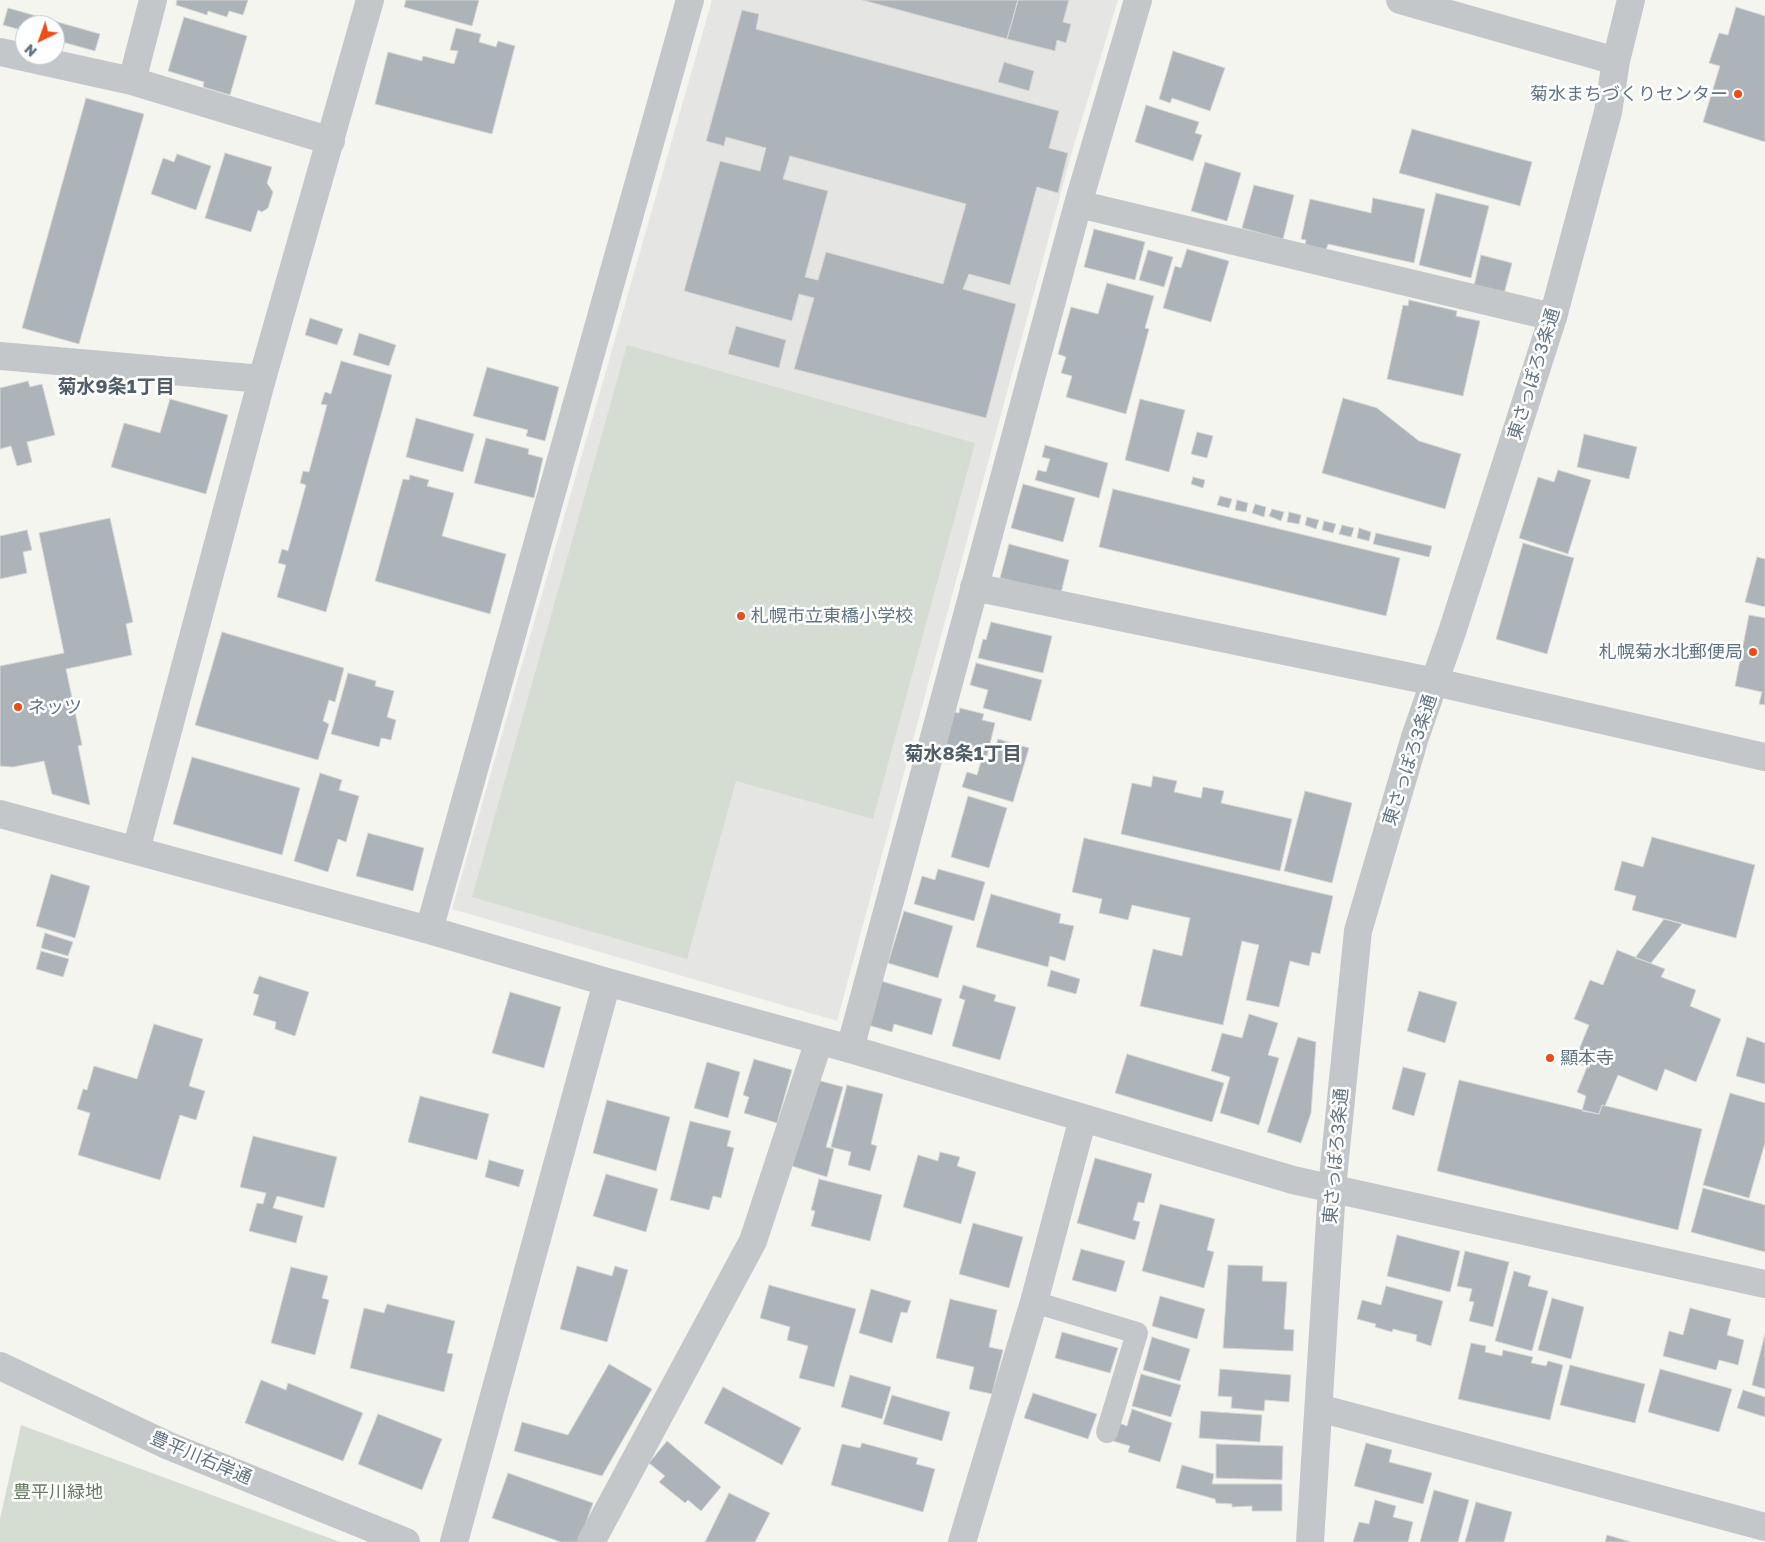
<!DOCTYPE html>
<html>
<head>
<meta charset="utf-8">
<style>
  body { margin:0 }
  #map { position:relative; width:1765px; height:1542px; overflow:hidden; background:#f5f5f0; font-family:"Golos Text",sans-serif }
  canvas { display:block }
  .north { position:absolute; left:15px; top:15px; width:50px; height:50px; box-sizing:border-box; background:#fff; border:1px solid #c0c7cd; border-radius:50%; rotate:222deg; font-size:14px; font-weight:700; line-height:20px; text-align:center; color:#627483 }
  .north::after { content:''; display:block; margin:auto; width:18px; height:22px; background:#ee4b17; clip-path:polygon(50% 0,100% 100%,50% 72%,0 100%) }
</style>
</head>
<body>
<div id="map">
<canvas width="1765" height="1542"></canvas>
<div class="north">N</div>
</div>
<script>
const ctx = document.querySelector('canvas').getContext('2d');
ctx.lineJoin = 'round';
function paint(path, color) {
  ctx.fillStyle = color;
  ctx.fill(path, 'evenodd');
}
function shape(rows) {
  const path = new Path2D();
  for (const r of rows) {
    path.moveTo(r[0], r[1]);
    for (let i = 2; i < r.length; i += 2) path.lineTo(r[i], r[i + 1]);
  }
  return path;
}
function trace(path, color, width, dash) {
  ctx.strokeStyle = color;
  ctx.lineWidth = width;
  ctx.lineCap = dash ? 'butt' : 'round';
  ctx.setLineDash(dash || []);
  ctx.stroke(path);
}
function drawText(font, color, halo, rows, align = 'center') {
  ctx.font = font + ' "Golos Text","Noto Sans JP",sans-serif';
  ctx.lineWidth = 5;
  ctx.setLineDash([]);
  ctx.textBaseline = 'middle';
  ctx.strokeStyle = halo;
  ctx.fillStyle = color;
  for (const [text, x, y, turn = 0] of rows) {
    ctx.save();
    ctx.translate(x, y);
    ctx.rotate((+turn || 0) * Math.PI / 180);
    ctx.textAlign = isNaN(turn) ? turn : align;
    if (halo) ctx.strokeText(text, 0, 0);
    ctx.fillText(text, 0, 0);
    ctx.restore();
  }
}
paint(shape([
  [712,0,1118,0,1073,148,837,1021,452,909]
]), '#e5e6e4');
paint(shape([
  [627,345,975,443,873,819,736,781,687,959,472,897],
  [21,1425,340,1542,0,1542,0,1519]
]), '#d5dcd1');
const building = shape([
  [177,0,248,0,243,15,229,11,227,17,208,11,207,15,176,5,177,0],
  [406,0,479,0,472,26,404,7,406,0],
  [862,0,1018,0,1007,39,862,0],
  [1018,0,1069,0,1063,22,1071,24,1066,43,1057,40,1055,51,1007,39,1018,0],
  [1736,7,1765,16,1765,142,1703,122,1720,66,1709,63,1719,33,1728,35,1736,7],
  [8,8,100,34,95,51,55,40,55,25,25,25,25,31,3,25,8,8],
  [742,10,759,14,756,29,1059,111,1049,148,1068,153,1058,193,1037,187,1010,285,969,274,963,289,1016,304,986,418,794,369,814,298,799,294,792,321,684,291,720,161,760,171,766,148,726,137,724,146,706,141,742,10],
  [790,156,966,204,943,284,826,252,818,280,805,277,828,191,783,179,790,156],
  [184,17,247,36,230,95,203,87,204,82,168,71,184,17],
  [456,28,481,34,479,42,496,47,498,41,515,46,492,134,375,104,388,52,422,61,423,56,454,64,458,51,450,50,456,28],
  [1173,51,1225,68,1210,111,1172,98,1170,103,1159,99,1173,51],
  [1004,62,1034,71,1029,91,998,82,1004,62],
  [86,98,144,114,79,344,22,328,86,98],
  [1146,105,1199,122,1195,133,1202,135,1193,161,1135,142,1146,105],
  [1412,129,1532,162,1520,206,1399,173,1412,129],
  [225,153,272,167,267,183,273,192,268,208,262,212,258,210,251,232,205,218,225,153],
  [177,154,211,166,196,210,151,194,163,158,174,162,177,154],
  [1205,162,1241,173,1227,221,1191,211,1205,162],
  [1254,185,1294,195,1283,239,1242,228,1254,185],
  [1436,193,1489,206,1471,278,1419,265,1436,193],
  [1373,198,1425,209,1414,263,1328,244,1326,250,1305,245,1306,240,1301,239,1310,199,1371,213,1373,198],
  [1094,229,1145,242,1135,280,1084,267,1094,229],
  [1187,249,1229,261,1211,322,1163,308,1175,266,1181,268,1187,249],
  [1148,250,1173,257,1164,287,1139,280,1148,250],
  [1481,255,1512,263,1504,294,1474,286,1481,255],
  [1107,283,1154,296,1145,328,1149,329,1126,414,1066,397,1072,376,1061,373,1066,357,1058,354,1071,307,1098,314,1107,283],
  [1409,300,1457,311,1456,316,1480,321,1463,396,1387,379,1403,305,1408,306,1409,300],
  [310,318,343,329,337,345,305,335,310,318],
  [736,326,786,340,779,368,728,354,736,326],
  [359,333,396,345,389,366,353,355,359,333],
  [341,361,392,375,326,612,277,597,286,565,278,563,282,549,288,551,306,485,300,483,303,471,309,472,327,405,321,404,325,392,331,394,341,361],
  [487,367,559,387,545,441,526,436,528,430,473,416,487,367],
  [28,381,30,387,42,384,55,435,27,442,32,462,17,466,11,446,0,449,0,388,28,381],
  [1343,398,1377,408,1419,441,1461,454,1445,509,1322,473,1343,398],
  [170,399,228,415,206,494,111,467,124,423,160,433,170,399],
  [1140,399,1185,410,1169,472,1125,460,1140,399],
  [416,418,474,434,463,472,406,457,416,418],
  [1197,432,1213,436,1207,458,1191,454,1197,432],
  [1584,434,1637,447,1629,479,1577,467,1584,434],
  [486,438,529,449,528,454,543,458,534,498,474,483,486,438],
  [1045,445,1108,463,1099,498,1035,480,1038,470,1046,472,1050,459,1042,457,1045,445],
  [1558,470,1591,480,1568,554,1519,538,1538,477,1554,482,1558,470],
  [410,475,429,480,427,486,454,493,442,536,506,554,490,614,375,581,403,479,409,480,410,475],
  [1193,477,1205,480,1203,488,1191,484,1193,477],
  [1023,484,1075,498,1063,542,1011,528,1023,484],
  [1113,489,1400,558,1386,616,1099,547,1113,489],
  [1220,496,1232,499,1229,508,1217,505,1220,496],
  [1237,500,1248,503,1246,512,1235,510,1237,500],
  [1255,504,1266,507,1264,517,1252,513,1255,504],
  [1272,509,1284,512,1281,521,1269,516,1272,509],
  [1289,512,1301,515,1299,524,1287,522,1289,512],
  [1307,517,1319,520,1316,529,1305,525,1307,517],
  [110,518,133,622,126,624,132,655,66,669,82,745,78,746,90,805,52,794,44,761,13,767,0,766,0,666,64,653,39,533,110,518],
  [1324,521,1336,524,1333,533,1322,530,1324,521],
  [1342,525,1354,528,1351,537,1339,534,1342,525],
  [1359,528,1371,532,1369,541,1357,538,1359,528],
  [27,530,32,550,23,552,27,573,0,579,0,536,27,530],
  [1376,533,1432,546,1429,557,1373,544,1376,533],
  [1523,543,1574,558,1547,654,1496,639,1523,543],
  [1009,544,1069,560,1061,593,1000,578,1009,544],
  [1757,557,1765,559,1765,607,1745,602,1757,557],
  [1749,615,1765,618,1765,705,1759,704,1762,692,1735,686,1749,615],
  [991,622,1052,636,1043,673,978,658,983,639,986,640,991,622],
  [222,632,344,668,335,702,329,700,323,721,329,724,318,760,195,725,222,632],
  [976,663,1042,680,1031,721,983,708,988,690,970,685,976,663],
  [348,673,376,681,375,686,394,691,387,717,396,720,391,740,381,738,379,747,331,734,348,673],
  [960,708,984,714,982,720,995,723,987,756,945,745,953,712,959,713,960,708],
  [998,739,1029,748,1013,802,962,787,967,772,977,775,982,758,991,761,998,739],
  [192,757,300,788,282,855,173,824,192,757],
  [320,773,342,780,339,790,359,796,346,842,338,839,328,872,294,861,320,773],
  [1153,776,1177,781,1174,792,1201,798,1203,787,1224,791,1221,803,1292,819,1280,871,1121,834,1132,783,1151,787,1153,776],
  [1305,791,1352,803,1332,883,1284,871,1305,791],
  [968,796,1007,808,989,868,951,857,968,796],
  [368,833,424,848,413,891,356,876,368,833],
  [1652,837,1755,865,1736,938,1632,910,1636,896,1614,890,1622,861,1643,867,1652,837],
  [1084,838,1333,896,1320,954,1312,952,1309,966,1290,961,1279,1007,1246,1000,1259,945,1242,941,1223,1025,1140,1006,1153,949,1182,956,1190,918,1132,905,1128,920,1099,913,1102,899,1072,892,1084,838],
  [938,869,985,882,974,921,914,904,922,876,935,880,938,869],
  [51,874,90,886,75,938,36,926,51,874],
  [991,894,1061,914,1059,923,1074,926,1065,961,1050,956,1048,967,976,947,991,894],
  [904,911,953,926,938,978,888,963,904,911],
  [1664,919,1682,924,1651,963,1635,958,1664,919],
  [45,933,73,942,68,956,41,948,45,933],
  [1617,950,1665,969,1661,977,1696,990,1690,1006,1721,1019,1696,1082,1665,1069,1657,1091,1618,1075,1605,1106,1602,1105,1599,1114,1582,1111,1586,1096,1577,1092,1587,1067,1574,1062,1589,1025,1574,1019,1590,980,1603,985,1617,950],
  [41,951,69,959,63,977,36,969,41,951],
  [1051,970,1080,979,1076,994,1047,986,1051,970],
  [259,976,309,992,295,1036,275,1029,276,1022,253,1015,259,995,253,993,259,976],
  [881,981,942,999,932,1035,894,1024,892,1032,868,1025,881,981],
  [963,985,996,995,994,1001,1016,1007,1000,1060,952,1046,965,1000,959,998,963,985],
  [1419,991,1457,1002,1445,1043,1407,1031,1419,991],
  [510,992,561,1007,544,1068,492,1053,510,992],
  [1249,1014,1278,1023,1268,1055,1279,1058,1259,1125,1220,1113,1230,1077,1211,1071,1222,1033,1242,1038,1249,1014],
  [154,1024,203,1039,189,1086,205,1091,196,1120,180,1115,160,1180,78,1155,90,1113,77,1109,83,1089,87,1090,94,1066,137,1079,154,1024],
  [1298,1037,1316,1042,1311,1113,1301,1143,1267,1132,1298,1037],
  [1747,1037,1765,1043,1765,1084,1736,1076,1747,1037],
  [1127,1054,1224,1083,1212,1122,1115,1093,1127,1054],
  [754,1059,792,1070,777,1123,744,1113,749,1097,743,1095,754,1059],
  [707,1062,740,1072,728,1118,694,1108,707,1062],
  [1403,1067,1426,1073,1414,1116,1392,1109,1403,1067],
  [817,1080,843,1087,826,1147,834,1149,827,1177,792,1166,817,1080],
  [1459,1080,1599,1114,1602,1105,1702,1129,1678,1230,1437,1171,1459,1080],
  [847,1085,883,1094,871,1144,877,1146,870,1171,848,1165,851,1152,831,1147,847,1085],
  [1730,1093,1765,1103,1765,1143,1749,1198,1703,1185,1730,1093],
  [420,1096,489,1114,477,1160,408,1142,420,1096],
  [607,1100,670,1117,656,1171,593,1153,607,1100],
  [690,1121,731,1131,727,1146,734,1148,721,1198,713,1196,709,1210,670,1200,690,1121],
  [253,1136,337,1157,324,1208,277,1196,273,1208,303,1216,296,1243,249,1231,257,1203,263,1204,266,1193,240,1187,253,1136],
  [940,1152,960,1157,957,1166,976,1172,961,1224,903,1207,918,1155,938,1161,940,1152],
  [1095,1158,1152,1174,1144,1203,1138,1202,1133,1220,1140,1222,1135,1240,1077,1223,1095,1158],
  [489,1160,524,1170,519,1187,485,1177,489,1160],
  [606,1174,658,1189,646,1232,593,1216,606,1174],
  [819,1179,882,1195,870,1241,811,1226,815,1211,811,1210,819,1179],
  [1703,1188,1765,1205,1765,1252,1691,1232,1703,1188],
  [1160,1204,1215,1219,1207,1250,1214,1252,1204,1288,1142,1271,1160,1204],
  [973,1223,1023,1237,1009,1288,959,1274,973,1223],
  [1397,1235,1460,1251,1450,1292,1387,1276,1397,1235],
  [1081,1249,1125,1261,1116,1292,1072,1280,1081,1249],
  [1465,1251,1509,1262,1493,1327,1469,1321,1474,1302,1469,1301,1472,1289,1457,1286,1465,1251],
  [1228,1265,1263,1266,1262,1281,1287,1282,1284,1329,1294,1330,1293,1351,1223,1348,1228,1265],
  [577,1266,612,1276,615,1266,628,1270,607,1342,560,1329,577,1266],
  [291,1267,328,1276,322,1298,329,1300,315,1355,271,1343,291,1267],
  [1514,1271,1531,1276,1528,1286,1548,1291,1532,1351,1495,1341,1514,1271],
  [769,1285,856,1309,834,1387,799,1378,808,1346,787,1340,790,1327,760,1318,769,1285],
  [1386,1286,1443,1301,1431,1346,1416,1341,1417,1335,1393,1329,1392,1332,1375,1327,1376,1324,1357,1319,1362,1300,1381,1305,1386,1286],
  [871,1289,911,1301,907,1313,901,1312,892,1343,859,1333,871,1289],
  [1160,1296,1205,1309,1197,1339,1152,1326,1160,1296],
  [1552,1298,1584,1307,1571,1359,1538,1350,1552,1298],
  [950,1299,997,1310,989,1347,1003,1350,992,1394,969,1389,974,1367,936,1358,950,1299],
  [387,1304,455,1321,447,1353,453,1354,444,1392,350,1368,364,1308,384,1313,387,1304],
  [1690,1308,1731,1319,1727,1335,1744,1340,1738,1365,1719,1360,1716,1370,1663,1356,1669,1331,1683,1335,1690,1308],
  [1062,1332,1118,1348,1110,1373,1055,1358,1062,1332],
  [1765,1334,1765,1389,1752,1385,1765,1334],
  [1152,1337,1190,1349,1180,1381,1143,1370,1152,1337],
  [1471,1343,1486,1346,1485,1352,1502,1356,1503,1350,1533,1357,1531,1363,1546,1366,1548,1361,1563,1365,1550,1420,1458,1399,1471,1343],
  [609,1364,652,1389,602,1476,514,1451,522,1422,568,1435,609,1364],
  [1570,1365,1645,1384,1635,1423,1560,1405,1570,1365],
  [1220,1369,1291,1375,1289,1402,1265,1400,1264,1411,1231,1408,1232,1397,1218,1396,1220,1369],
  [1660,1369,1732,1389,1719,1432,1648,1412,1660,1369],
  [1141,1374,1181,1385,1171,1417,1132,1406,1141,1374],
  [850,1375,891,1387,882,1419,841,1407,850,1375],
  [261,1380,286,1390,288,1383,363,1413,343,1461,245,1423,261,1380],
  [723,1387,801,1428,782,1465,704,1423,723,1387],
  [1743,1390,1765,1397,1765,1417,1737,1408,1743,1390],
  [1033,1393,1097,1414,1088,1439,1024,1418,1033,1393],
  [892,1395,950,1412,942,1441,883,1424,892,1395],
  [1132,1409,1172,1423,1160,1462,1128,1452,1130,1446,1113,1441,1119,1423,1127,1426,1132,1409],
  [1201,1411,1262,1415,1260,1442,1199,1438,1201,1411],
  [378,1414,442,1439,422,1490,358,1464,378,1414],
  [667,1441,721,1487,701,1511,688,1500,685,1503,659,1482,665,1476,649,1463,667,1441],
  [862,1443,918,1458,916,1464,935,1469,923,1512,831,1485,842,1444,860,1448,862,1443],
  [1366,1443,1392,1450,1389,1462,1432,1473,1423,1504,1354,1486,1366,1443],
  [1216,1444,1283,1446,1282,1480,1216,1478,1216,1444],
  [1182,1465,1214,1474,1212,1484,1282,1484,1282,1511,1252,1511,1252,1506,1232,1507,1232,1504,1216,1503,1215,1499,1176,1488,1182,1465],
  [508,1473,593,1503,579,1542,561,1542,492,1518,508,1473],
  [1434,1490,1469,1500,1458,1542,1420,1542,1434,1490],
  [729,1493,770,1513,755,1542,705,1542,729,1493],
  [1375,1500,1396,1506,1393,1517,1413,1522,1408,1542,1353,1542,1359,1522,1369,1524,1375,1500],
  [1476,1502,1512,1512,1504,1542,1465,1542,1476,1502],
  [1607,1535,1631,1542,1605,1542,1607,1535]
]);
paint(building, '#acb4b9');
trace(building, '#d6d6d3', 1);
trace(shape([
  [1034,1302,1137,1333,1107,1432]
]), '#c4c7ca', 22);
trace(shape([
  [1400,0,1616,61],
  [0,52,132,81,331,141],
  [132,81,153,0],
  [1078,204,1553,317],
  [0,356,262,379],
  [974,587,1435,682],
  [0,814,429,930,607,982,850,1049,1293,1180,1765,1284],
  [136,850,262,379,370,0],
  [429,930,690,0],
  [850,1049,1078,204,1138,0],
  [1319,1408,1765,1527],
  [454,1542,607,982],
  [591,1542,753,1241,819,1041],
  [962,1542,1034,1302,1083,1118]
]), '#c4c7ca', 28);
trace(shape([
  [1435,682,1765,757],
  [0,1366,169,1446,406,1542],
  [1310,1542,1332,1188,1358,931,1415,737,1452,632,1553,317,1608,112,1616,61,1631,0]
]), '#c4c7ca', 28);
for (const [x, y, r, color] of [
  [1738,94,5,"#ee4b17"],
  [741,616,5,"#ee4b17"],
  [1753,652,5,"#ee4b17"],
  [18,707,5,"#ee4b17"],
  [1550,1058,5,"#ee4b17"]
]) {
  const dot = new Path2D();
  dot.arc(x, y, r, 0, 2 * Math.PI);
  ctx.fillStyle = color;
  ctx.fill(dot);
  trace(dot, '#fff', 2);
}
drawText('18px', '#627483', '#fff', [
  ["菊水まちづくりセンター",1728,94,"right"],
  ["札幌市立東橋小学校",751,616],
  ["札幌菊水北郵便局",1743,652,"right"],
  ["ネッツ",28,707],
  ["顯本寺",1560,1058]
], 'left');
drawText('18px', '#627483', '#fff', [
  ["東さっぽろ3条通",1534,374,-73],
  ["東さっぽろ3条通",1410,760,-72],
  ["東さっぽろ3条通",1336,1156,-85],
  ["豊平川右岸通",201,1458,23]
]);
drawText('18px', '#667a61', '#fff', [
  ["豊平川緑地",58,1492]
]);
drawText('bold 19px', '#505d68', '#fff', [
  ["菊水9条1丁目",116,387],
  ["菊水8条1丁目",963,754]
]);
</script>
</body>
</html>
